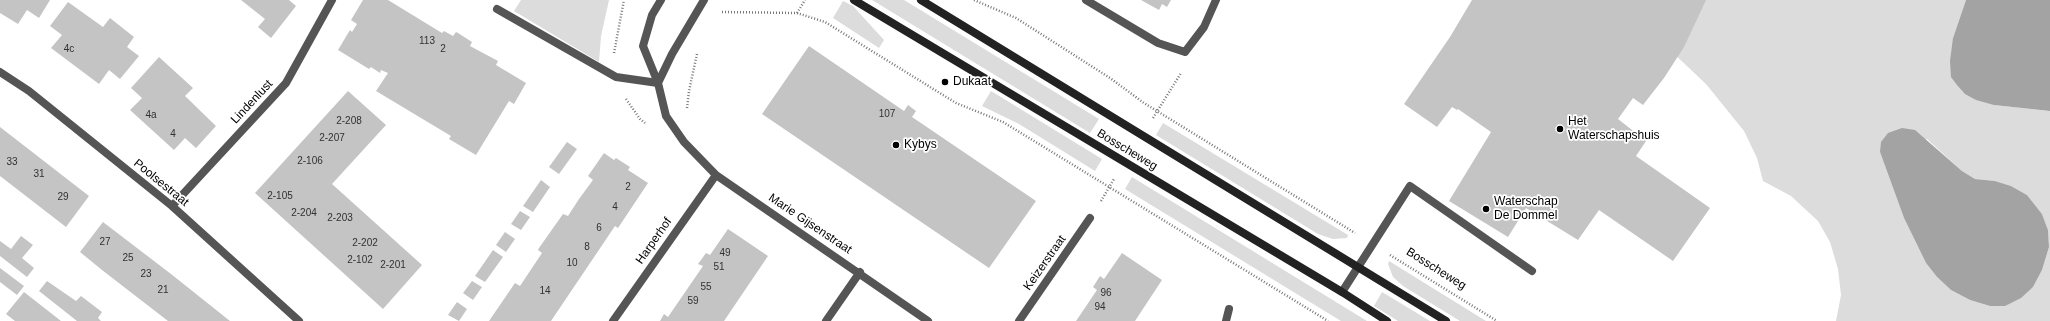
<!DOCTYPE html>
<html>
<head>
<meta charset="utf-8">
<style>
  body { margin:0 }
  canvas { display:block; background:#fff }
</style>
</head>
<body>
<canvas width="2050" height="321"></canvas>
<script>
const ctx = document.querySelector('canvas').getContext('2d');
ctx.lineJoin = 'round';
function paint(path, color) {
  ctx.fillStyle = color;
  ctx.fill(path, 'evenodd');
}
function shape(rows) {
  const path = new Path2D();
  for (const r of rows) {
    path.moveTo(r[0], r[1]);
    for (let i = 2; i < r.length; i += 2) path.lineTo(r[i], r[i + 1]);
  }
  return path;
}
function trace(path, color, width, dash) {
  ctx.strokeStyle = color;
  ctx.lineWidth = width;
  ctx.lineCap = dash ? 'butt' : 'round';
  ctx.setLineDash(dash || []);
  ctx.stroke(path);
}
function drawText(font, color, halo, rows, align = 'center') {
  ctx.font = font + ' Arial,sans-serif';
  ctx.lineWidth = 3.5;
  ctx.setLineDash([]);
  ctx.textBaseline = 'middle';
  ctx.strokeStyle = halo;
  ctx.fillStyle = color;
  for (const [text, x, y, turn = 0] of rows) {
    ctx.save();
    ctx.translate(x, y);
    ctx.rotate((+turn || 0) * Math.PI / 180);
    ctx.textAlign = isNaN(turn) ? turn : align;
    if (halo) ctx.strokeText(text, 0, 0);
    ctx.fillText(text, 0, 0);
    ctx.restore();
  }
}
paint(shape([
  [521,0,609,0,601,36,599,62,514,11],
  [872,0,904,0,1099,119,1090,133],
  [1692,0,1966,0,1953,38,1994,105,2050,111,2050,321,1836,321,1841,295,1838,269,1830,242,1818,221,1791,196,1763,181,1757,158,1744,131,1706,84,1670,50],
  [1927,139,1962,171,1975,179,1995,181,2011,186,2027,195,2042,214,2048,230,2049,247,2042,270,2033,287,2005,306,1990,306,1970,300,1951,290,1937,277,1926,263,1904,218,1880,152],
  [843,1,853,6,884,40,879,48,833,18],
  [991,91,1102,159,1095,171,1019,124,982,106],
  [1163,123,1348,235,1347,238,1333,239,1318,234,1156,135],
  [1132,177,1367,321,1341,321,1125,189],
  [1389,261,1486,321,1460,321,1403,286,1393,277,1388,264],
  [1382,292,1430,321,1398,321,1374,306]
]), '#dcdcdc');
paint(shape([
  [1966,0,2050,0,2050,111,1994,105,1976,100,1965,94,1957,85,1951,77,1950,61,1953,38],
  [1902,128,1915,130,1962,171,1975,179,1995,181,2011,186,2027,195,2042,214,2048,230,2049,247,2042,270,2033,287,2021,298,2005,306,1990,306,1970,300,1951,290,1937,277,1926,263,1904,218,1880,152,1881,142,1888,133]
]), '#a3a3a3');
paint(shape([
  [0,0,50,0,39,18,27,10,18,24,0,13],
  [241,0,289,0,296,6,271,38,258,27,265,19],
  [363,0,388,0,442,33,444,31,453,36,456,32,458,33,472,42,470,46,498,61,496,65,526,83,514,104,509,101,476,155,449,139,451,136,376,91,388,73,381,70,380,73,371,67,369,69,338,50,350,30,352,32,357,24,351,20],
  [1141,0,1171,0,1167,7,1162,4,1159,10],
  [1472,0,1706,0,1684,47,1664,78,1643,105,1633,98,1618,119,1646,141,1636,156,1710,208,1673,261,1599,210,1578,240,1526,208,1508,237,1449,201,1491,132,1458,109,1457,110,1452,107,1437,127,1404,104,1450,37],
  [68,2,103,27,110,18,134,37,127,47,139,56,120,79,109,70,99,84,51,48,62,35,50,26],
  [809,46,904,111,908,105,916,111,912,117,1036,201,989,268,762,114],
  [159,57,193,88,185,96,216,126,196,148,185,138,174,150,130,110,142,98,131,88],
  [348,91,386,125,332,184,422,265,383,309,255,193],
  [0,127,89,196,66,227,0,176],
  [567,142,577,149,559,174,549,167],
  [604,153,614,160,616,158,630,167,628,170,648,183,618,228,615,226,551,321,489,321,515,283,520,286,542,253,538,250,539,248,563,214,568,216,579,199,593,180,588,176],
  [541,180,550,187,533,212,523,206],
  [520,211,530,217,521,230,511,224],
  [103,222,171,274,230,321,168,321,102,270,80,252],
  [728,229,768,256,724,321,660,321,664,314,668,317,703,266,698,264,706,253,710,255],
  [505,232,515,239,506,252,496,245],
  [21,236,33,245,22,258,34,268,27,277,0,256,0,241,11,249],
  [493,250,503,257,485,282,475,276],
  [1122,253,1162,280,1135,321,1076,321,1097,290,1093,287,1100,276,1104,279],
  [0,268,24,286,17,295,0,282],
  [47,281,76,301,81,296,102,312,98,318,101,321,77,321,39,291],
  [472,281,482,287,473,300,463,293],
  [24,292,47,310,61,321,15,321,6,314],
  [457,302,467,309,459,321,448,315]
]), '#c4c4c4');
trace(shape([
  [974,0,1016,18,1110,78,1144,103,1355,233],
  [722,12,797,13,805,0],
  [797,13,825,22,956,103,1003,122,1328,321],
  [614,53,624,0],
  [626,99,640,119,645,123],
  [687,108,689,91,697,54],
  [1153,118,1181,73],
  [1101,201,1114,179],
  [1390,255,1497,321]
]), '#777', 2.5, [1, 2]);
trace(shape([
  [497,9,616,77,658,83],
  [1342,292,1410,186,1532,271]
]), '#555', 8);
trace(shape([
  [661,0,652,15,643,46,658,83,666,116,684,142,716,175,928,321],
  [1086,0,1158,43,1185,52,1204,27,1216,0],
  [0,72,29,91,172,206,299,321],
  [658,83,672,54,704,0],
  [172,206,286,83,332,0],
  [613,321,716,175],
  [826,321,860,272],
  [1019,321,1090,218],
  [1226,321,1229,309]
]), '#555', 8);
trace(shape([
  [854,0,1342,292,1387,321],
  [921,0,1446,321]
]), '#222', 8);
for (const [x, y, r, color] of [
  [945,82,4,"#000"],
  [1560,129,4,"#000"],
  [896,145,4,"#000"],
  [1486,209,4,"#000"]
]) {
  const dot = new Path2D();
  dot.arc(x, y, r, 0, 2 * Math.PI);
  ctx.fillStyle = color;
  ctx.fill(dot);
  trace(dot, '#fff', 1.5);
}
drawText('10px', '#313131', null, [
  ["113",427,41],
  ["4c",69,49],
  ["2",443,49],
  ["107",887,114],
  ["4a",151,115],
  ["2-208",349,121],
  ["4",173,134],
  ["2-207",332,138],
  ["2-106",310,161],
  ["33",12,162],
  ["31",39,174],
  ["2",628,187],
  ["2-105",280,196],
  ["29",63,197],
  ["4",615,207],
  ["2-204",304,213],
  ["2-203",340,218],
  ["6",599,228],
  ["27",105,242],
  ["2-202",365,243],
  ["8",587,247],
  ["49",725,253],
  ["25",128,258],
  ["2-102",360,260],
  ["10",572,263],
  ["2-201",393,265],
  ["51",719,267],
  ["23",146,274],
  ["55",706,287],
  ["21",163,290],
  ["14",545,291],
  ["96",1106,293],
  ["59",693,301],
  ["94",1100,307]
]);
drawText('12px', '#000', '#fff', [
  ["Dukaat",953,82],
  ["Het",1568,122],
  ["Waterschapshuis",1568,136],
  ["Kybys",904,145],
  ["Waterschap",1494,202],
  ["De Dommel",1494,216]
], 'left');
drawText('12px', '#000', '#fff', [
  ["Lindenlust",252,102,-47],
  ["Bosscheweg",1127,150,31],
  ["Poolsestraat",161,183,39],
  ["Marie Gijsenstraat",810,224,34],
  ["Harperhof",654,241,-55],
  ["Keizerstraat",1045,263,-55],
  ["Bosscheweg",1436,269,32]
]);
</script>
</body>
</html>
